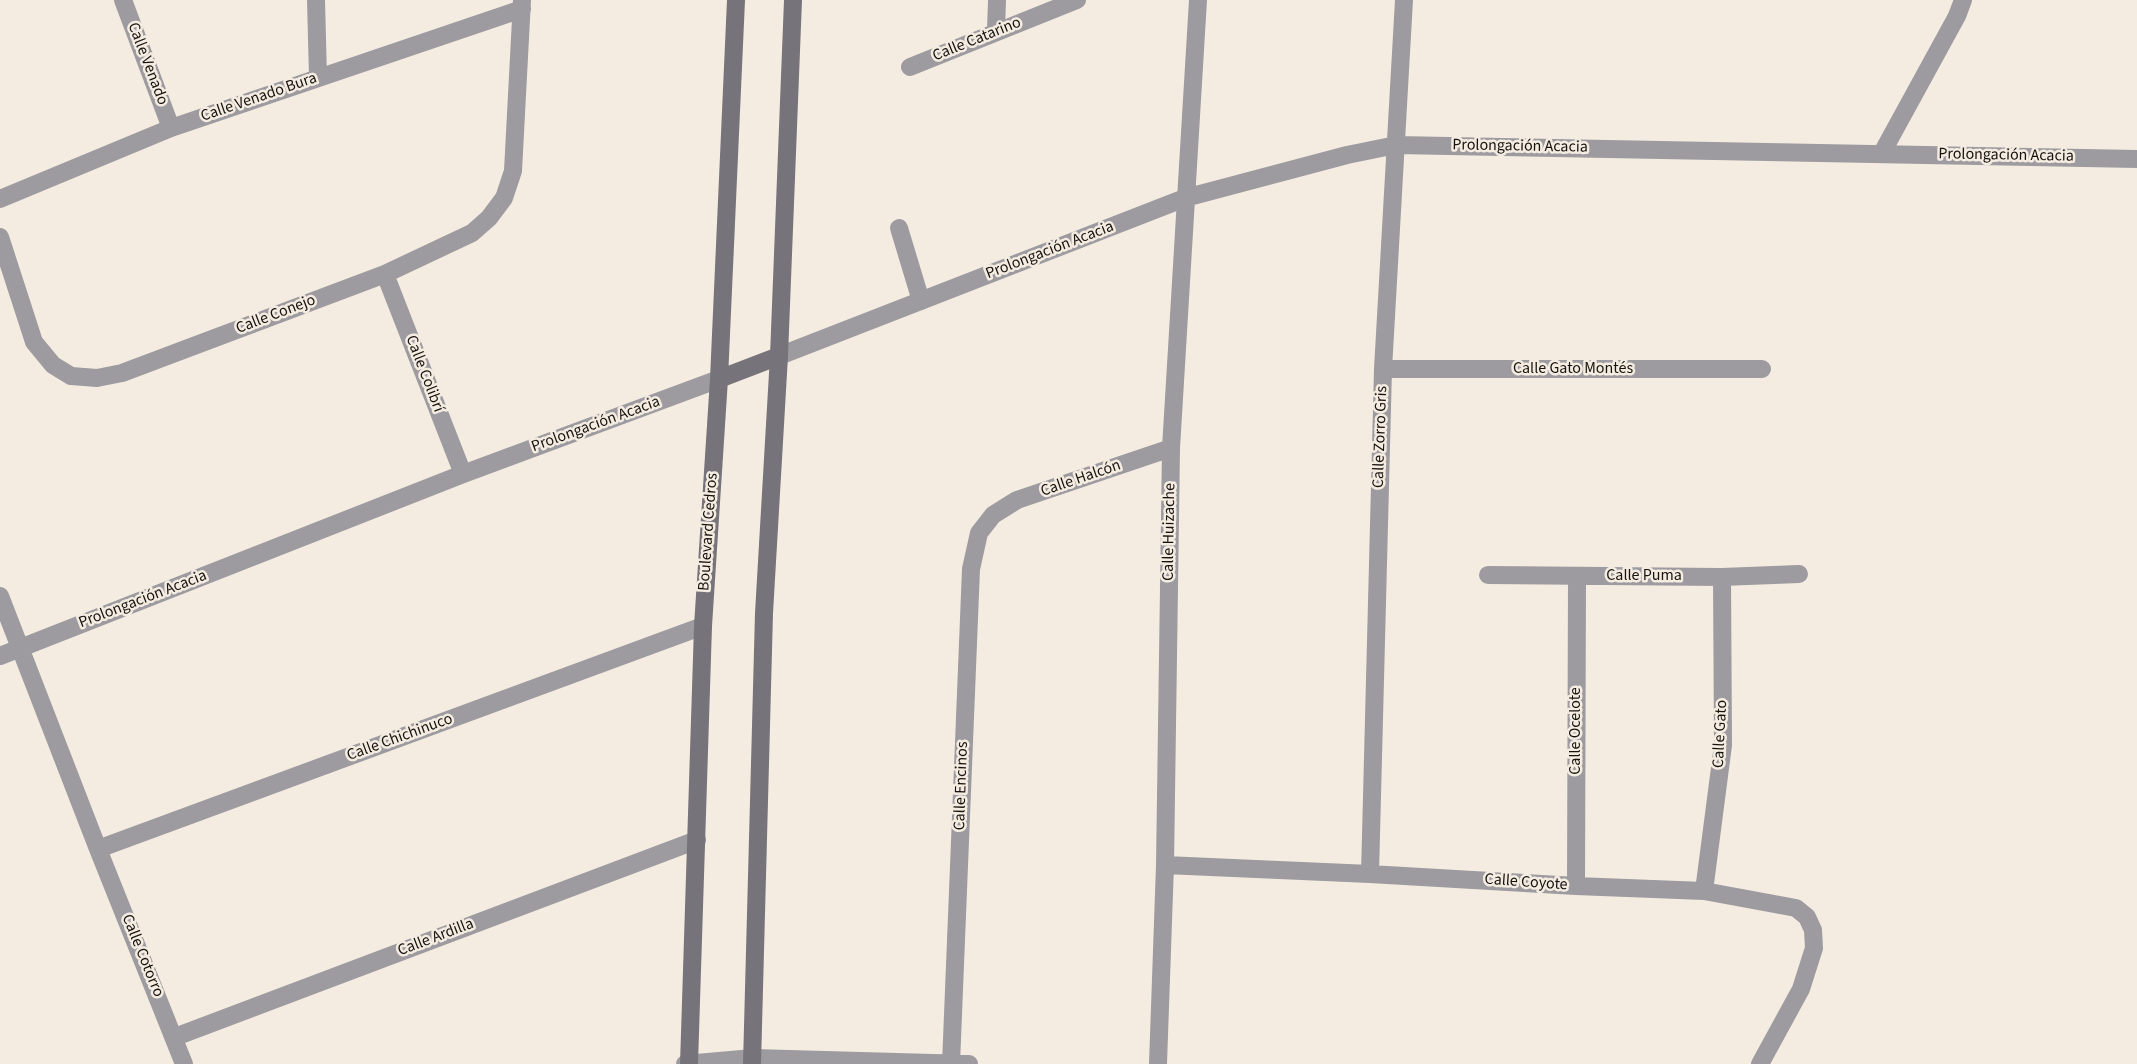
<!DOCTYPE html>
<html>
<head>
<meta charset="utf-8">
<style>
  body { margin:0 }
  canvas { display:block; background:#f4ece1 }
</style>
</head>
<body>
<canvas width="2137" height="1064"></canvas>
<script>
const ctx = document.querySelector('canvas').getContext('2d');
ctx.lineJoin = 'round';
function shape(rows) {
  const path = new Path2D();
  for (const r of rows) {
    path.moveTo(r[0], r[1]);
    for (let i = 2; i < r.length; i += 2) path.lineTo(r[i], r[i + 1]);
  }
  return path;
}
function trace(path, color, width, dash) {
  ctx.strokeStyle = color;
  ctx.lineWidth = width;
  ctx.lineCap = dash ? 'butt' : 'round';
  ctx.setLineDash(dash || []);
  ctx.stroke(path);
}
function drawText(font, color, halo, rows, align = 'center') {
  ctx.font = font + ' "Source Sans 3",sans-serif';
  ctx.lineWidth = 5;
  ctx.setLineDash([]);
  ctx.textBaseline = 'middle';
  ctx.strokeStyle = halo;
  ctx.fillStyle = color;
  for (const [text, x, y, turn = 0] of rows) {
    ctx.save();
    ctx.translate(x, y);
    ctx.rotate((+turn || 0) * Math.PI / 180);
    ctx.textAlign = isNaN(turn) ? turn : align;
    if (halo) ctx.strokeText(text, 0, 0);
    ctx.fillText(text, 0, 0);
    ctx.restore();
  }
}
trace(shape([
  [899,228,921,301]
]), '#9d9ba0', 18);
trace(shape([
  [123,0,171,128],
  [316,0,318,77],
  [996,31,997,0],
  [910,67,1077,0],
  [1882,153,1957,16,1963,0],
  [0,199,171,128,522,9],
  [0,237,34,342,53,365,71,376,97,378,122,373,385,274,472,233,489,218,504,198,513,171,522,0],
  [385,274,463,474],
  [779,356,1185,198,1347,155,1396,145,2137,159],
  [1383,369,1762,369],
  [1488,575,1722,577,1799,574],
  [0,596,98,849,184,1064],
  [0,656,463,474,719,379],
  [98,849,703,626],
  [1165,865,1370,874,1576,886,1704,891,1796,908,1807,917,1813,930,1814,948,1801,989,1760,1064],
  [1370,874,1383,369,1404,0],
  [1576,886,1577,576],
  [1704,891,1723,745,1722,577],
  [175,1037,697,840],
  [685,1064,753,1058,969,1064],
  [951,1064,971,569,979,533,993,515,1017,500,1171,448],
  [1158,1064,1165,865,1171,448,1198,0]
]), '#9d9ba0', 18);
trace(shape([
  [719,379,779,356],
  [689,1064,703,626,719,379,736,0],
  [752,1064,764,613,779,356,793,0]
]), '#77737b', 18);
drawText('16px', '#16130f', '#f4ece1', [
  ["Calle Catarino",977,40,-22],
  ["Calle Venado",147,64,69],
  ["Calle Venado Bura",259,98,-19],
  ["Prolongación Acacia",1520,147,1],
  ["Prolongación Acacia",2006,156,1],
  ["Prolongación Acacia",1050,251,-21],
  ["Calle Conejo",276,315,-21],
  ["Calle Gato Montés",1573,369],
  ["Calle Colibrí",424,374,69],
  ["Prolongación Acacia",596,425,-20],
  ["Calle Zorro Gris",1381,437,-88],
  ["Calle Halcón",1081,479,-19],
  ["Boulevard Cedros",709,532,-86],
  ["Calle Huizache",1170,532,-89],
  ["Calle Puma",1644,576],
  ["Prolongación Acacia",143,600,-21],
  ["Calle Ocelote",1576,731,-90],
  ["Calle Gato",1721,734,-87],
  ["Calle Chichinuco",400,738,-20],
  ["Calle Encinos",962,786,-88],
  ["Calle Coyote",1526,883,4],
  ["Calle Ardilla",436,938,-21],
  ["Calle Cotorro",142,956,68]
]);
</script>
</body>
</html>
